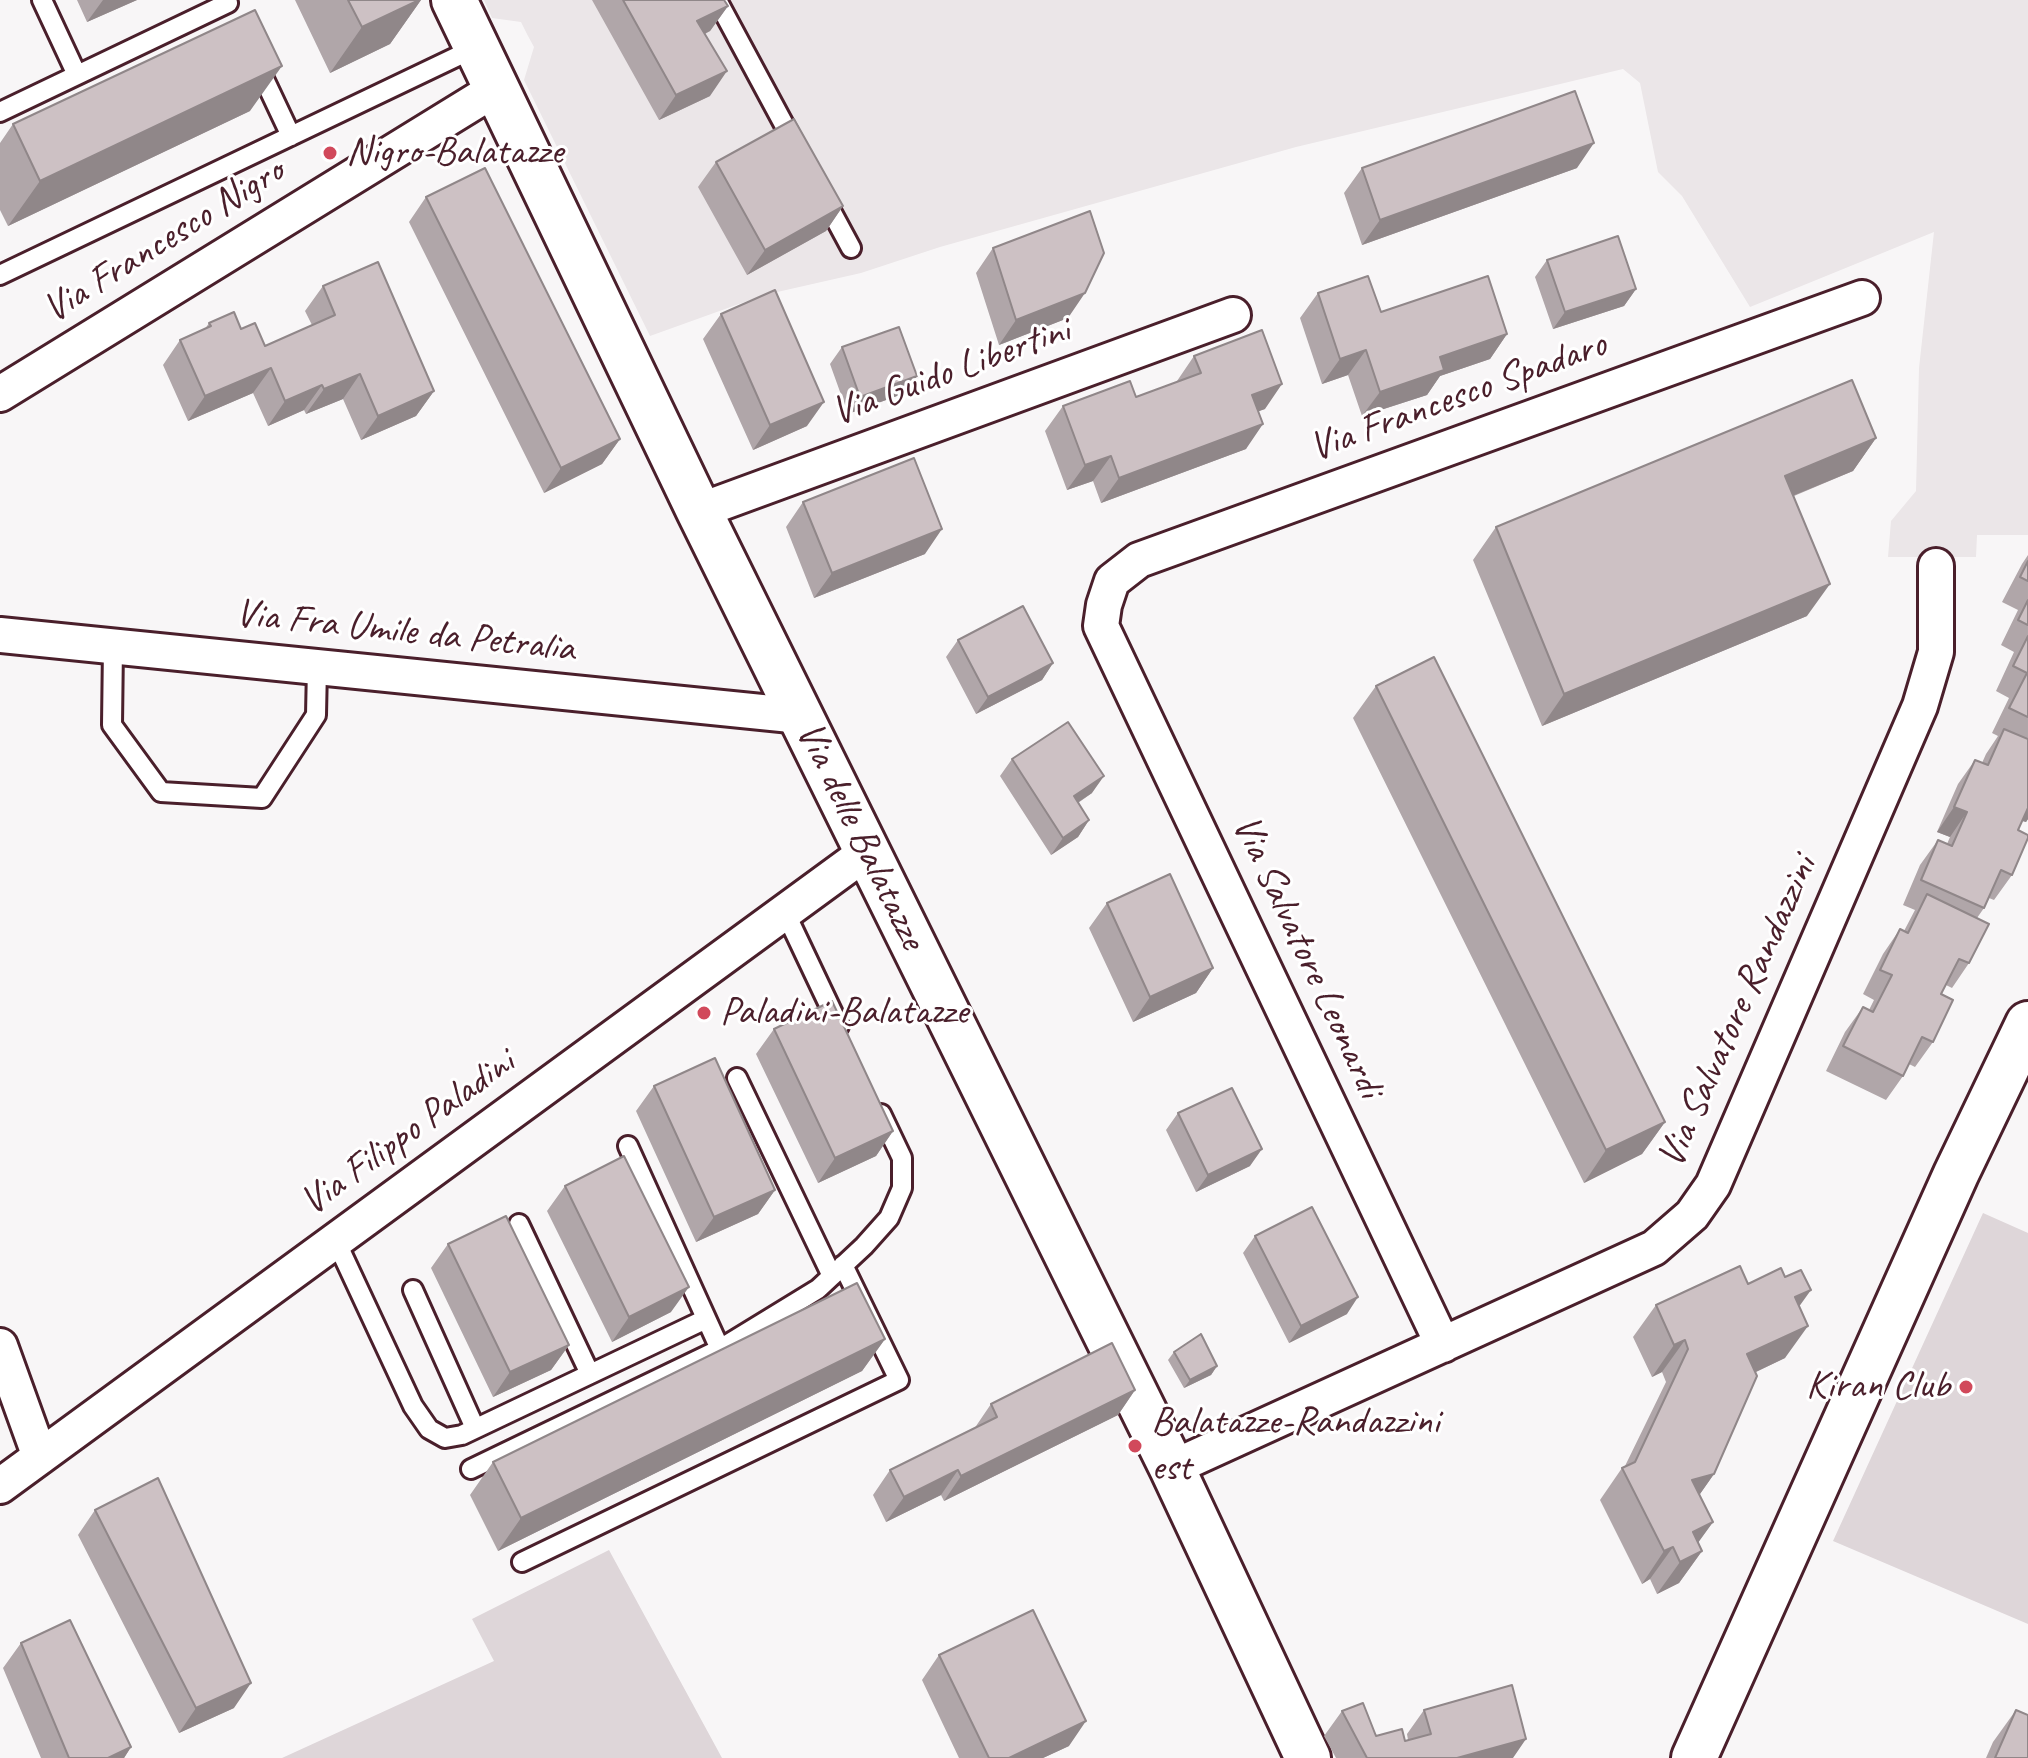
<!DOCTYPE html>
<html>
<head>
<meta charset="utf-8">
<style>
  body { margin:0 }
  canvas { display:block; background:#f8f6f7 }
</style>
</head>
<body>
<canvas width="2028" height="1758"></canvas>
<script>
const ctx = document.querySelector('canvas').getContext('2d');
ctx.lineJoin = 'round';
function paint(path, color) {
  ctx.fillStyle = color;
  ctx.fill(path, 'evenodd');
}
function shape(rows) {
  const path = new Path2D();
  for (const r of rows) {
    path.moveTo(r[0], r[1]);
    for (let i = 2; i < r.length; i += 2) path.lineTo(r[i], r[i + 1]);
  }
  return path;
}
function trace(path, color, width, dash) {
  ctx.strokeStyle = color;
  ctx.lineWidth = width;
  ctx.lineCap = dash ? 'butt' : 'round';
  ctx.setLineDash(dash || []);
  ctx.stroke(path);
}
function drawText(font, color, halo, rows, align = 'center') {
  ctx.font = font + ' Caveat,sans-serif';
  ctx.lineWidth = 6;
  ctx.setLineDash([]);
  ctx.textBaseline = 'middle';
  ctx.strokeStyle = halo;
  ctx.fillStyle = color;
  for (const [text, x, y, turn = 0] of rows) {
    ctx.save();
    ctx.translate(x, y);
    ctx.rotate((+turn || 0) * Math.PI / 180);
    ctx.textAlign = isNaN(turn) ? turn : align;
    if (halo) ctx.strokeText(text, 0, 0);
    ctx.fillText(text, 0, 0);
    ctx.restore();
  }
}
paint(shape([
  [484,0,2028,0,2028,535,1977,535,1976,557,1888,557,1891,521,1916,491,1919,368,1934,232,1750,307,1682,196,1658,172,1640,83,1623,69,1296,147,940,247,861,273,764,295,650,336,524,80,534,47,528,36,521,22,492,18]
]), '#ebe6e8');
paint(shape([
  [1983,1213,2028,1233,2028,1624,1833,1541],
  [609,1550,722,1758,282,1758,494,1661,472,1619]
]), '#ded6d9');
const lane = shape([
  [42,0,77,75],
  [717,0,795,145],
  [258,66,291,136],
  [0,112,228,3],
  [823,196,851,248],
  [0,275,477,47],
  [113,646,112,725,161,792,262,798,316,715,317,667],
  [785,912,839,1026],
  [737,1078,832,1276],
  [628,1146,720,1349],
  [519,1224,590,1374],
  [336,1241,413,1406,429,1429,445,1438,462,1435,706,1319],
  [413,1290,475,1428],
  [471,1469,720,1349,818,1289,864,1246,889,1218,902,1188,902,1158,881,1114],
  [522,1562,899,1380,843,1265]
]);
const street = shape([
  [0,394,497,88],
  [699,511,1233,315],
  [0,635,801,716],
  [1443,1345,1101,626,1104,605,1112,581,1139,560,1862,298],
  [0,1346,40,1457],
  [1172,1468,1654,1248,1692,1215,1713,1185,1920,706,1936,652,1936,566],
  [0,1486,868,851]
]);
const secondary = shape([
  [454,0,699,511,1172,1468,1308,1758],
  [1694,1758,1956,1174,2028,1024]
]);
trace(lane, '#4a1f2b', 24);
trace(street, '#4a1f2b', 40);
trace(secondary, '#4a1f2b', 50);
trace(lane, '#fff', 18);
trace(street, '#fff', 34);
trace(secondary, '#fff', 44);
paint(shape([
  [77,0,137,0,87,22],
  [295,0,421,0,390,44,330,73],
  [592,0,724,0,728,6,710,31,705,34,710,96,659,120],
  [250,111,8,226,0,210,0,143,13,124],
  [716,162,843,206,826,231,747,275,698,187],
  [1362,168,1577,168,1362,245,1344,193],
  [426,197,620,439,602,464,544,493,409,222],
  [993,248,1068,318,999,345,976,273],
  [1547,260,1636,289,1624,306,1553,329,1535,277],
  [323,286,434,391,416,416,361,440,343,399,306,414,304,410,268,426,253,393,188,421,163,365,180,340,205,329,209,323,241,329,265,346,312,325,305,311],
  [1318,293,1381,312,1507,334,1490,359,1440,376,1427,395,1362,416,1348,375,1322,384,1300,318],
  [721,314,807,426,753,450,703,339],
  [842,347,917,376,905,393,848,414,830,364],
  [1194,356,1265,409,1258,411,1246,449,1101,503,1093,481,1067,490,1045,431,1063,406,1136,397,1177,382,1177,381],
  [1876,438,1853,471,1794,496,1807,616,1542,726,1473,560,1496,527],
  [803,502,925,554,814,598,786,527],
  [2028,555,2028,819,2026,822,2022,821,2018,830,2012,875,1994,900,1989,898,1984,908,1977,918,1969,963,1952,988,1946,985,1941,994,1933,1042,1915,1067,1909,1064,1903,1076,1886,1100,1826,1071,1845,1032,1863,1007,1869,1010,1874,1000,1863,994,1883,954,1900,929,1904,931,1915,910,1903,905,1920,865,1938,840,1947,844,1950,837,1937,832,1958,784,1975,760,1982,763,1986,754,1998,736,1992,733,2009,698,1996,691,2014,652,2001,645,2018,610,2002,602,2022,564],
  [958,640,1053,663,1042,680,976,714,946,657],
  [1376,686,1665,1122,1642,1154,1584,1183,1353,718],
  [1012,759,1092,793,1078,803,1089,820,1078,837,1051,855,1000,776],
  [1107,903,1213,968,1196,993,1133,1022,1089,928],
  [774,1029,893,1131,876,1156,818,1183,756,1054],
  [654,1086,775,1190,758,1214,696,1242,636,1111],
  [1178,1113,1250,1166,1196,1192,1166,1130],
  [565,1186,671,1312,612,1342,547,1211],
  [1255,1236,1347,1314,1289,1343,1243,1253],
  [448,1244,569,1345,551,1370,493,1397,431,1268],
  [1748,1284,1799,1306,1785,1358,1756,1372,1714,1474,1699,1495,1713,1522,1698,1542,1702,1551,1679,1583,1657,1594,1650,1579,1642,1584,1600,1500,1622,1468,1625,1466,1666,1382,1662,1372,1652,1377,1633,1337,1656,1305],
  [885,1339,862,1371,498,1551,470,1495,493,1462],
  [1174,1352,1217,1366,1211,1375,1184,1388,1168,1360],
  [1135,1390,1118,1415,944,1501,941,1495,886,1522,873,1495,890,1470,974,1429,991,1404],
  [95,1510,234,1708,179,1733,78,1535],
  [21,1643,131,1747,124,1758,41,1758,3,1668],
  [939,1655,1069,1746,1043,1758,959,1758,922,1680],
  [1424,1710,1513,1758,1336,1758,1324,1736,1342,1711,1376,1736,1405,1741,1408,1740,1407,1734],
  [2016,1710,2028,1758,1986,1758,1993,1742]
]), '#b0a6a9');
paint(shape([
  [103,0,137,0,87,22],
  [419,0,421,0,390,44,330,73,362,27],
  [728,6,710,31,679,46,697,21],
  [282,66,250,111,8,226,40,181],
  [727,71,710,96,659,120,676,95],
  [1594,143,1577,168,1362,245,1380,220],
  [843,206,826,231,747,275,765,250],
  [1636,289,1624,306,1553,329,1565,312],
  [1085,293,1068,318,999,345,1016,320],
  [1507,334,1490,359,1440,376,1427,395,1362,416,1380,392,1440,357],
  [1366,350,1348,375,1322,384,1340,359],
  [271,368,253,393,188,421,205,396],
  [360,374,343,399,306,414,324,389],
  [917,376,905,393,848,414,860,397],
  [1282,384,1265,409,1235,420,1252,395],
  [322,385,304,410,268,426,285,401],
  [434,391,416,416,361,440,378,416],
  [824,402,807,426,753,450,770,425],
  [1263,424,1246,449,1101,503,1119,478],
  [1876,438,1853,471,1763,508,1785,476],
  [620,439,602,464,544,493,561,468],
  [1111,456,1093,481,1067,490,1085,465],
  [942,529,925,554,814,598,832,573],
  [1830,584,1807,616,1542,726,1564,694],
  [1053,663,1042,680,976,714,988,697],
  [1104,776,1092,793,1062,813,1074,796],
  [2028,803,2028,819,2026,822,2017,819],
  [1954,807,1967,812,1950,837,1937,832],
  [1089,820,1078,837,1051,855,1063,838],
  [1213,968,1196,993,1133,1022,1150,997],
  [1665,1122,1642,1154,1584,1183,1606,1150],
  [893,1131,876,1156,818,1183,835,1158],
  [1262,1149,1250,1166,1196,1192,1208,1175],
  [775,1190,758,1214,696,1242,714,1217],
  [689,1287,671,1312,612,1342,629,1317],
  [1811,1290,1788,1322,1795,1297],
  [1358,1297,1347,1314,1289,1343,1301,1326],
  [1808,1326,1785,1358,1724,1387,1747,1354],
  [885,1339,862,1371,498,1551,521,1518],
  [1685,1340,1662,1372,1652,1377,1674,1345],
  [569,1345,551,1370,493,1397,510,1372],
  [1217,1366,1211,1375,1184,1388,1190,1380],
  [1135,1390,1118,1415,944,1501,961,1476],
  [958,1470,941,1495,886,1522,904,1497],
  [1714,1474,1691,1507,1692,1480],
  [1713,1522,1690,1554,1693,1532],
  [1673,1547,1650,1579,1642,1584,1664,1551],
  [1702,1551,1679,1583,1657,1594,1680,1562],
  [251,1683,234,1708,179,1733,196,1708],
  [1086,1721,1069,1746,1043,1758,1009,1758],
  [1526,1739,1513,1758,1457,1758],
  [131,1747,124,1758,108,1758]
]), '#908789');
const building = shape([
  [348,0,419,0,362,27,348,0],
  [623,0,724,0,728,6,697,21,727,71,676,95,623,0],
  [255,10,282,66,40,181,13,124,255,10],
  [1575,91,1594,143,1380,220,1362,168,1575,91],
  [794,119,843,206,765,250,716,162,794,119],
  [485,168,620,439,561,468,426,197,485,168],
  [1090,211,1104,253,1085,293,1016,320,993,248,1090,211],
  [1618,236,1636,289,1565,312,1547,260,1618,236],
  [378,262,434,391,378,416,360,374,324,389,322,385,285,401,271,368,205,396,180,340,211,326,209,323,234,312,241,329,255,323,265,346,335,315,323,286,378,262],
  [1368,276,1381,312,1488,276,1507,334,1440,357,1444,370,1380,392,1366,350,1340,359,1318,293,1368,276],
  [775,290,824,402,770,425,721,314,775,290],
  [899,327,917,376,860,397,842,347,899,327],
  [1262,330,1282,384,1252,395,1263,424,1119,478,1111,456,1085,465,1063,406,1130,381,1136,397,1201,373,1194,356,1262,330],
  [1852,380,1876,438,1785,476,1830,584,1564,694,1496,527,1852,380],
  [914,458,942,529,832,573,803,502,914,458],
  [2028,561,2028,581,2020,577,2028,561],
  [2028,600,2028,625,2018,620,2028,600],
  [1023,606,1053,663,988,697,958,640,1023,606],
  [2028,636,2028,717,2009,708,2027,673,2013,666,2028,636],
  [1434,657,1665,1122,1606,1150,1376,686,1434,657],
  [1068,722,1104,776,1074,796,1089,820,1063,838,1012,759,1068,722],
  [2004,729,2028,739,2028,808,2018,830,2028,835,2028,838,2012,875,2001,870,1984,908,1921,880,1938,840,1952,846,1967,812,1954,807,1975,760,1988,765,2004,729],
  [1170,874,1213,968,1150,997,1107,903,1170,874],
  [1927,894,1989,924,1969,963,1959,959,1941,994,1953,1000,1933,1042,1922,1037,1903,1076,1843,1046,1863,1007,1873,1012,1892,975,1880,970,1900,929,1908,933,1927,894],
  [832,1001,893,1131,835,1158,774,1029,832,1001],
  [715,1058,775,1190,714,1217,654,1086,715,1058],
  [1232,1088,1262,1149,1208,1175,1178,1113,1232,1088],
  [624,1156,689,1287,629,1317,565,1186,624,1156],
  [1312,1207,1358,1297,1301,1326,1255,1236,1312,1207],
  [506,1216,569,1345,510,1372,448,1244,506,1216],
  [1740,1266,1748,1284,1781,1268,1785,1277,1801,1270,1811,1290,1795,1297,1808,1326,1747,1354,1757,1376,1714,1474,1692,1480,1713,1522,1693,1532,1702,1551,1680,1562,1673,1547,1664,1551,1622,1468,1635,1462,1688,1349,1685,1340,1674,1345,1656,1305,1740,1266],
  [857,1283,885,1339,521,1518,493,1462,857,1283],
  [1201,1334,1217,1366,1190,1380,1174,1352,1201,1334],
  [1112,1343,1135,1390,961,1476,958,1470,904,1497,890,1470,997,1417,991,1404,1112,1343],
  [158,1478,251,1683,196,1708,95,1510,158,1478],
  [1033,1610,1086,1721,1009,1758,989,1758,939,1655,1033,1610],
  [70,1620,131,1747,108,1758,69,1758,21,1643,70,1620],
  [1512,1685,1526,1739,1457,1758,1367,1758,1342,1711,1363,1703,1376,1736,1402,1729,1405,1741,1431,1734,1424,1710,1512,1685],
  [2016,1710,2028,1715,2028,1758,1995,1758,2016,1710]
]);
paint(building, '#cdc1c4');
trace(building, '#908789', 2);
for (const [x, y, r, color] of [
  [330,153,8,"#d1495b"],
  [704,1013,8,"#d1495b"],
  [1966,1387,8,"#d1495b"],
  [1135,1446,8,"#d1495b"]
]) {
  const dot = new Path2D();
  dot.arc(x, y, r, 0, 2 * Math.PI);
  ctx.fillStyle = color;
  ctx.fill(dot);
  trace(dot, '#fff', 3);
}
drawText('40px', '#4a1f2b', '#fff', [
  ["Nigro-Balatazze",346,153],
  ["Paladini-Balatazze",720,1013],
  ["Kiran Club",1950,1387,"right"],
  ["Balatazze-Randazzini",1151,1423],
  ["est",1151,1469]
], 'left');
drawText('40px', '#4a1f2b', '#fff', [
  ["Via Francesco Nigro",164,241,-32],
  ["Via Guido Libertini",951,372,-20],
  ["Via Francesco Spadaro",1458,397,-20],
  ["Via Fra Umile da Petralia",405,632,6],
  ["Via delle Balatazze",860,836,64],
  ["Via Salvatore Leonardi",1307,957,65],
  ["Via Salvatore Randazzini",1738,1012,-66],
  ["Via Filippo Paladini",408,1133,-36]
]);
</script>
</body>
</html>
